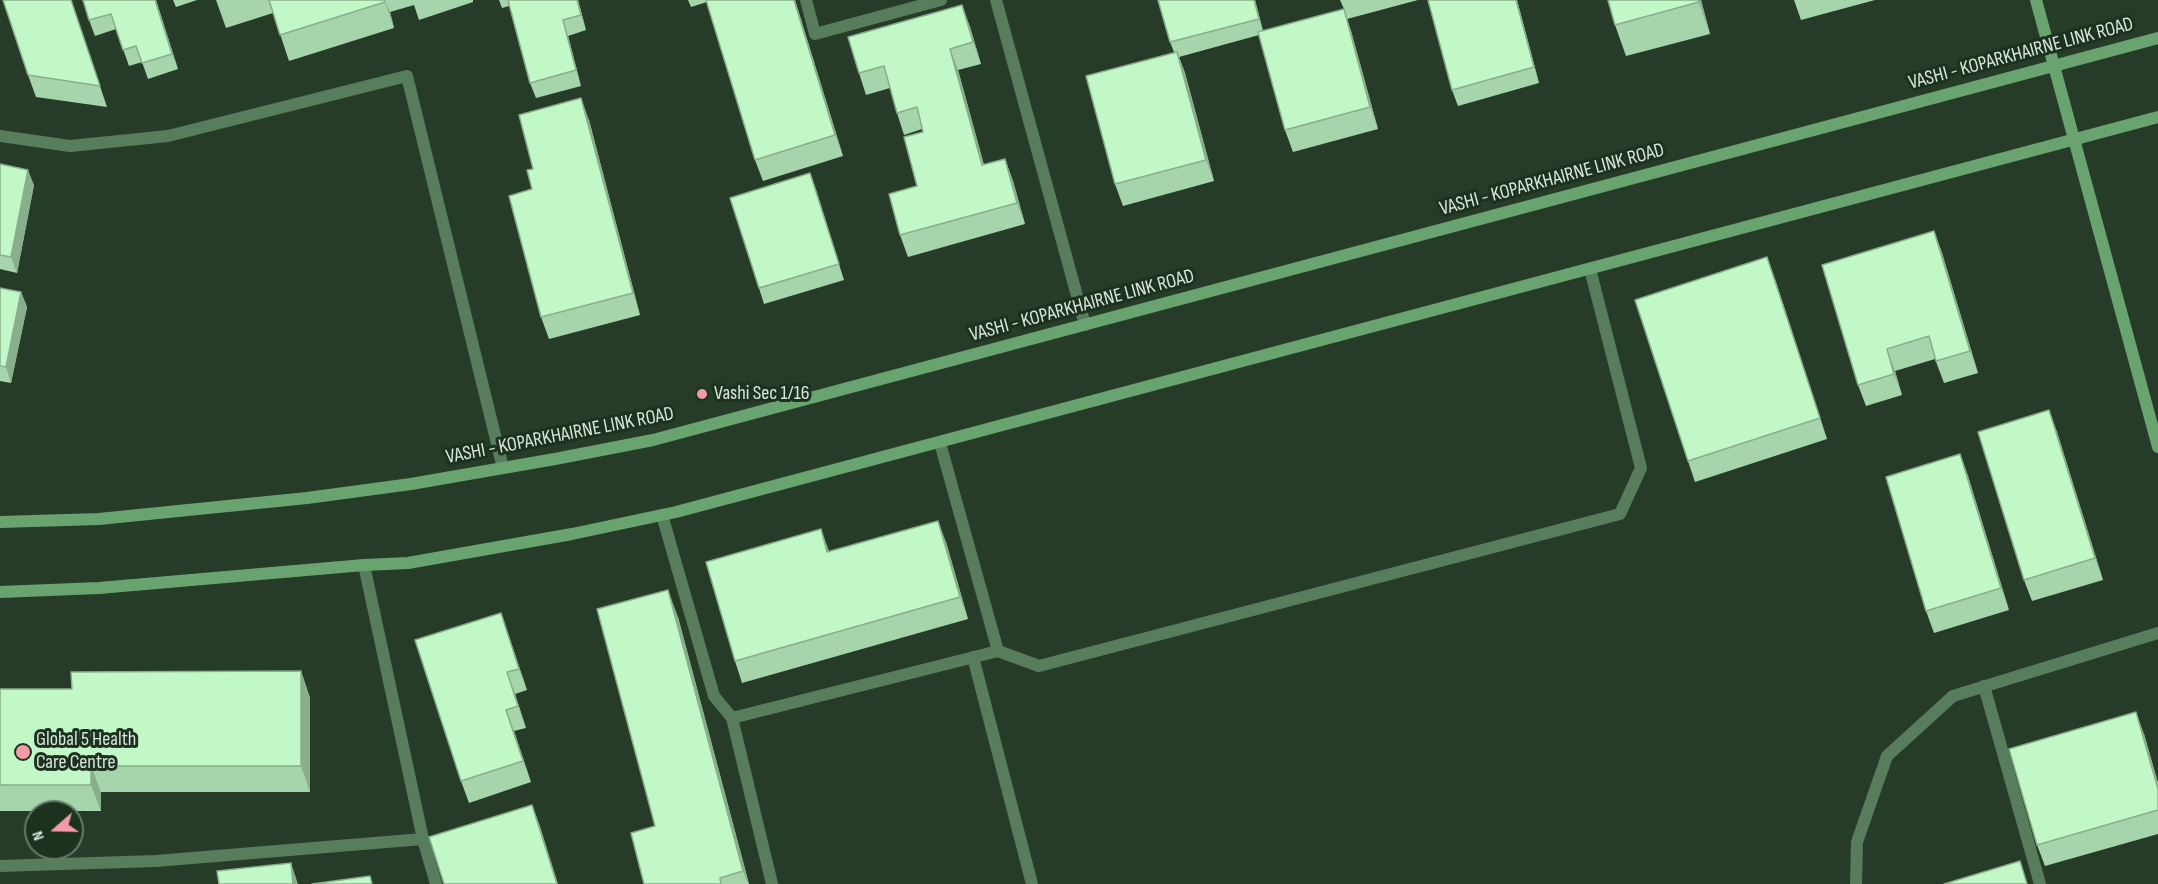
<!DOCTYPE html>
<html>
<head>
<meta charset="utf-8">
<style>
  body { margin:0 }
  #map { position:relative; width:2158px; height:884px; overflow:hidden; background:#263c29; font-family:"Sofia Sans Condensed",sans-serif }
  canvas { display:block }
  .north { position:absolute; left:24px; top:800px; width:60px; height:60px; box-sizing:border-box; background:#1c321f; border:2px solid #687a6a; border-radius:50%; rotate:250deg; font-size:16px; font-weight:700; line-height:24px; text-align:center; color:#d9e6da }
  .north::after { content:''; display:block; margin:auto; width:21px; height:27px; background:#f39aa7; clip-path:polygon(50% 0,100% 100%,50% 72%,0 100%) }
</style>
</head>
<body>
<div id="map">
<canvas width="2158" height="884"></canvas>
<div class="north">N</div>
</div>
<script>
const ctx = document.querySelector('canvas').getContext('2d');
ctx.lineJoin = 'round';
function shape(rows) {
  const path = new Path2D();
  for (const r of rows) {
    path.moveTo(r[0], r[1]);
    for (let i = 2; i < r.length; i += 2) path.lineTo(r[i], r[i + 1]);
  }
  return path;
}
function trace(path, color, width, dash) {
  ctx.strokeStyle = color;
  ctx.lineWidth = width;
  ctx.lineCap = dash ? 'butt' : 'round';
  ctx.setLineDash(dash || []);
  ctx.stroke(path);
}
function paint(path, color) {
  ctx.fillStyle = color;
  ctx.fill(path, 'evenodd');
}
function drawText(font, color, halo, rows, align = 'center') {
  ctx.font = font + ' "Sofia Sans Condensed",sans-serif';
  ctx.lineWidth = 6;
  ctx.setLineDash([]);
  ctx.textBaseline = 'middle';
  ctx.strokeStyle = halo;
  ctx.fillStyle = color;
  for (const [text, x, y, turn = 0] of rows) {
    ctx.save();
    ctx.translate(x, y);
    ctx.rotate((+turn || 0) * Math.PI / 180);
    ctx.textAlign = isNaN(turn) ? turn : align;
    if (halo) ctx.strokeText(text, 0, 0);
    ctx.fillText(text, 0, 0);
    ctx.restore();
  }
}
trace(shape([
  [1984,686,2040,884]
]), '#587d5c', 12);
trace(shape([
  [806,0,815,34,941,0],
  [996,0,1085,325],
  [0,136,70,146,168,136,407,76,503,468],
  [940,443,998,651,1039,666,1620,514,1641,468,1590,269],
  [662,515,714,696,732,718,998,651],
  [364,565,423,839,436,884],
  [973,657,1032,884],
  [732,718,772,884],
  [0,866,156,861,423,839],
  [1856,884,1857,842,1887,756,1953,696,2158,633]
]), '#587d5c', 12);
trace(shape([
  [2036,0,2158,447],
  [0,522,99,519,307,498,411,484,555,459,653,440,2158,38],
  [0,592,99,588,364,565,408,563,572,534,676,512,2158,117]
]), '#69a470', 12);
paint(shape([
  [71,0,107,107,36,97,28,75],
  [156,0,178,69,148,79,142,62,129,66,116,29,95,36,89,20],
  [173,0,197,0,176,7],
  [216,0,473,0,473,2,419,20,414,5,390,12,394,28,289,61,273,13,226,28],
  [499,0,578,0,586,30,568,36,581,86,536,98,530,83,509,6,502,8],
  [688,0,795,0,843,156,763,181,755,160,707,2,691,7],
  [1255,0,1263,31,1344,9,1340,0,1418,0,1347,19,1351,31,1378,129,1293,152,1285,130,1259,35,1179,57,1185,73,1214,181,1123,206,1115,184,1174,52,1170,42],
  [1428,0,1517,0,1539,83,1458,106,1452,90],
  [1608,0,1701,0,1710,34,1626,56,1615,25],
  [1794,0,1875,0,1801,20],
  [962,5,970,27,981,64,958,70,984,165,1005,159,1013,181,1025,224,908,257,900,235,917,186,923,132,922,129,904,135,897,113,890,88,866,95,859,73],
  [589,120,640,315,549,339,541,317,532,189,533,169],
  [0,164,34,185,17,273,0,269],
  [810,173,844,280,764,304,759,288],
  [1934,231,1942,253,1978,373,1944,383,1935,359,1895,371,1902,395,1866,406,1858,385],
  [1775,279,1827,439,1695,482,1688,461],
  [0,288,21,292,27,307,11,383,0,381],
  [2049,410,2057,432,2103,580,2032,601,2024,580],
  [1960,454,1968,476,2009,610,1934,633,1926,611],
  [946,542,968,619,742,683,735,661,829,552],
  [501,613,527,690,515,694,526,728,514,731,531,782,469,803,461,781],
  [678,617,749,884,644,884,655,826],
  [301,671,310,698,310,792,101,792,101,811,0,811,0,689,72,689],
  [2144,734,2158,783,2158,834,2045,866,2037,845]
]), '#a7d5ab');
paint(shape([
  [155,0,156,0,178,69,172,54],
  [384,0,390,12,394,28],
  [577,0,578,0,586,30,581,15],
  [794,0,795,0,843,156,835,135],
  [1254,0,1255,0,1264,34,1259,19],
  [1516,0,1517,0,1539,83,1534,67],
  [1698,0,1701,0,1710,34],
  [962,5,970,27,981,64,973,42],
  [1344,9,1351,31,1378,129,1370,107],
  [563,20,568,36,581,86,576,70],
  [950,49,958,70,990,187,982,165],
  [1177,52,1185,73,1214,181,1206,160],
  [581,98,589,120,640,315,633,293],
  [1005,159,1013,181,1025,224,1017,203],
  [28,170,34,185,17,273,11,257],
  [810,173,816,189,844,280,839,264],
  [1934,231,1942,253,1978,373,1970,351],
  [1767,257,1775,279,1827,439,1820,418],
  [21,292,27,307,11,383,6,367],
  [1887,349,1895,371,1902,395,1894,374],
  [2049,410,2057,432,2103,580,2095,558],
  [1960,454,1968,476,2009,610,2001,588],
  [938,521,946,542,968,619,960,597],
  [821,529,829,551,835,574,827,552],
  [668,590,678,617,749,884,748,884,743,871],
  [501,613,508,634,527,690,519,669],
  [301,671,310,698,310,792,301,766],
  [507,672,515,694,526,728,518,706],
  [506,710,514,731,531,782,523,761],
  [2136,712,2144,734,2158,783,2158,789],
  [91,766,101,792,101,811,91,785],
  [532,805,540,826,558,884,557,884],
  [291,863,298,884,293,884]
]), '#88ae8b');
const building = shape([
  [3,0,71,0,100,86,28,75,3,0],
  [83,0,155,0,172,54,142,63,136,46,123,50,111,14,89,20,83,0],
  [269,0,384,0,385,2,280,35,269,0],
  [508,0,577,0,581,15,563,20,576,70,530,83,508,0],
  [706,0,794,0,835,135,755,160,706,0],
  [1158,0,1254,0,1259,19,1170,42,1158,0],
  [1428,0,1516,0,1534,67,1452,90,1428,0],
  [1608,0,1698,0,1699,2,1615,25,1608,0],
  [962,5,973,42,950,49,982,165,1005,159,1017,203,900,235,889,194,917,186,904,137,923,132,917,107,897,113,884,66,859,73,848,37,962,5],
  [1344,9,1370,107,1285,130,1258,32,1344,9],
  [1177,52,1206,160,1115,184,1086,76,1177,52],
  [581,98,633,293,541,317,509,196,532,189,527,170,533,169,519,115,581,98],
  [0,164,28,170,11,257,0,255,0,164],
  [810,173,839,264,759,288,730,198,810,173],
  [1934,231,1970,351,1936,361,1929,336,1887,349,1894,374,1858,385,1822,265,1934,231],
  [1767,257,1820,418,1688,461,1635,300,1767,257],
  [0,288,21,292,6,367,0,366,0,288],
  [2049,410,2095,558,2024,580,1978,432,2049,410],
  [1960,454,2001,588,1926,611,1886,477,1960,454],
  [938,521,960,597,735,661,706,562,821,529,827,552,938,521],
  [668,590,743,871,720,878,721,884,644,884,631,833,655,826,597,609,668,590],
  [501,613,519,669,507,672,518,706,506,710,523,761,461,781,415,640,501,613],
  [301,671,301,766,91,766,91,785,0,785,0,689,72,689,71,672,301,671],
  [2136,712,2158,789,2158,810,2037,845,2009,749,2136,712],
  [532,805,557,884,444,884,429,837,532,805],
  [2020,861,2027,884,1944,884,2020,861],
  [291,863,293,884,219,884,217,871,291,863],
  [370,876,372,884,312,884,370,876]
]);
paint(building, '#c2f8c7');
trace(building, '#88ae8b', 1.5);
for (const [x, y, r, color] of [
  [702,394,6,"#f39aa7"],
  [23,752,8,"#f39aa7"]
]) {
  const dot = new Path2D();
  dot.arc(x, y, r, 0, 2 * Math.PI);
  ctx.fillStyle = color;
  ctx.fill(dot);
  trace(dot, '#1c321f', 2);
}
drawText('20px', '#d9e6da', '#1c321f', [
  ["VASHI - KOPARKHAIRNE LINK ROAD",2021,54,-15],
  ["VASHI - KOPARKHAIRNE LINK ROAD",1552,180,-15],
  ["VASHI - KOPARKHAIRNE LINK ROAD",1082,306,-15],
  ["VASHI - KOPARKHAIRNE LINK ROAD",560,436,-11]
]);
drawText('20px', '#d9e6da', '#1c321f', [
  ["Vashi Sec 1/16",714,394],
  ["Global 5 Health",36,740],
  ["Care Centre",36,763]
], 'left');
</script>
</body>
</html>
